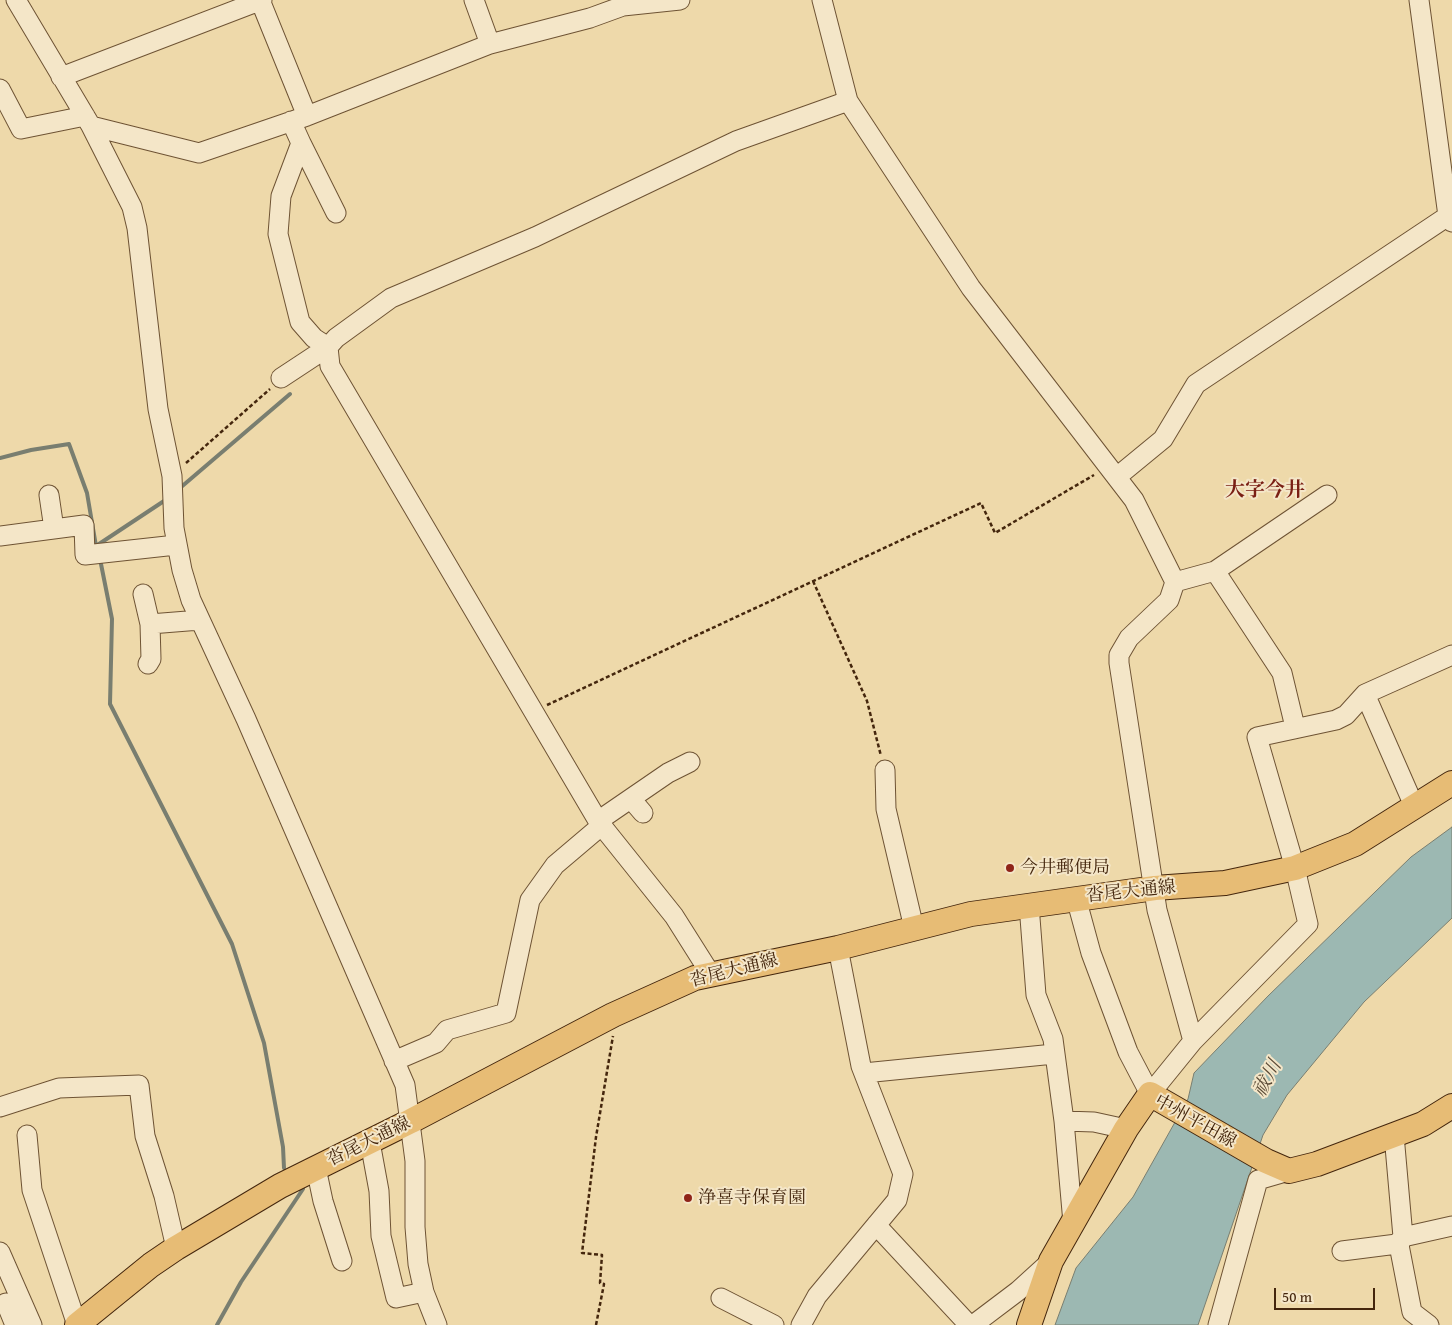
<!DOCTYPE html>
<html>
<head>
<meta charset="utf-8">
<style>
  body { margin:0 }
  #map { position:relative; width:1452px; height:1325px; overflow:hidden; background:#eed9aa; font-family:"Gentium Book Plus",serif }
  canvas { display:block }
  .scale { position:absolute; left:1274px; top:1288px; width:101px; height:22px; box-sizing:border-box; border:2px solid #44260d; border-top:0; padding-left:6px; font-size:15px; line-height:18px; white-space:nowrap; color:#44260d; -webkit-text-stroke:4px #f4e6c8; paint-order:stroke }
</style>
</head>
<body>
<div id="map">
<canvas width="1452" height="1325"></canvas>
<div class="scale">50 m</div>
</div>
<script>
const ctx = document.querySelector('canvas').getContext('2d');
ctx.lineJoin = 'round';
function paint(path, color) {
  ctx.fillStyle = color;
  ctx.fill(path, 'evenodd');
}
function shape(rows) {
  const path = new Path2D();
  for (const r of rows) {
    path.moveTo(r[0], r[1]);
    for (let i = 2; i < r.length; i += 2) path.lineTo(r[i], r[i + 1]);
  }
  return path;
}
function trace(path, color, width, dash) {
  ctx.strokeStyle = color;
  ctx.lineWidth = width;
  ctx.lineCap = dash ? 'butt' : 'round';
  ctx.setLineDash(dash || []);
  ctx.stroke(path);
}
function drawText(font, color, halo, rows, align = 'center') {
  ctx.font = font + ' "Gentium Book Plus","Noto Serif JP",serif';
  ctx.lineWidth = 4;
  ctx.setLineDash([]);
  ctx.textBaseline = 'middle';
  ctx.strokeStyle = halo;
  ctx.fillStyle = color;
  for (const [text, x, y, turn = 0] of rows) {
    ctx.save();
    ctx.translate(x, y);
    ctx.rotate((+turn || 0) * Math.PI / 180);
    ctx.textAlign = isNaN(turn) ? turn : align;
    if (halo) ctx.strokeText(text, 0, 0);
    ctx.fillText(text, 0, 0);
    ctx.restore();
  }
}
const water = shape([
  [1452,827,1452,918,1364,1002,1287,1095,1263,1135,1198,1325,1055,1325,1076,1268,1133,1197,1188,1099,1194,1073,1268,996,1411,857,1452,827]
]);
paint(water, '#9cb8b2');
trace(water, '#797e70', 1);
trace(shape([
  [0,458,31,450,69,444,87,493,96,546,167,499],
  [180,488,290,394],
  [101,564,112,619,110,704,232,944,264,1043,283,1147,284,1168],
  [217,1325,241,1282,303,1189]
]), '#797e70', 4);
const minor = shape([
  [16,0,91,126,132,207,137,228,158,409,172,476,174,528,182,570,191,600,246,719,405,1085,415,1161,415,1227,418,1264,424,1292,437,1325],
  [260,0,307,116],
  [474,0,490,44],
  [822,0,848,101,971,288,1134,500,1175,582,1169,600,1129,638,1119,655,1119,663,1157,910,1193,1041],
  [1419,0,1448,216,1452,222],
  [61,77,262,0],
  [0,89,21,129,85,116],
  [291,121,301,143,281,196,278,234,300,322,314,338,328,347],
  [91,126,199,153,307,116,490,44,590,18,623,6,680,0],
  [301,143,336,213],
  [328,347,330,366,598,821,674,916,710,973],
  [281,378,328,347,336,338,391,298,535,237,736,141,848,101],
  [1118,476,1163,439,1196,384,1448,216],
  [49,495,54,529],
  [0,536,84,525,85,555,176,545],
  [1215,571,1282,673,1295,727],
  [1175,582,1215,571,1327,495],
  [143,594,150,624,200,620],
  [148,664,151,659,150,624],
  [1365,694,1415,808],
  [885,770,886,809,914,928],
  [631,799,643,813],
  [598,821,668,773,690,762],
  [1076,898,1091,953,1128,1052,1150,1094,1193,1041,1308,924,1295,868,1257,737,1336,720,1346,715,1365,694,1452,655],
  [1029,905,1036,995,1053,1039,1064,1121,1073,1223],
  [394,1061,436,1043,447,1030,506,1013,530,900,555,865,601,826],
  [864,1073,1054,1054],
  [0,1107,59,1088,139,1085,145,1136,164,1196,176,1248],
  [1064,1121,1094,1122,1126,1129],
  [27,1135,32,1190,77,1325],
  [1394,1135,1403,1237,1399,1245,1412,1312,1429,1325],
  [370,1142,379,1191,381,1236,396,1298,424,1292],
  [316,1168,323,1201,342,1261],
  [876,1225,969,1325],
  [1342,1251,1397,1244,1403,1237,1452,1226],
  [0,1252,32,1325],
  [721,1298,774,1325],
  [6,1303,15,1325],
  [801,1325,817,1296,897,1200,903,1174,861,1066,838,948],
  [973,1325,1018,1291,1051,1261],
  [1218,1325,1258,1180,1289,1171]
]);
const major = shape([
  [77,1325,151,1265,176,1248,280,1186,411,1121,613,1015,695,978,838,948,971,914,1155,888,1225,883,1295,868,1355,844,1452,783],
  [1029,1325,1051,1261,1126,1129,1150,1094,1266,1161,1289,1171,1317,1164,1423,1124,1452,1106]
]);
trace(minor, '#6e5334', 21);
trace(major, '#44260d', 26);
trace(shape([
  [186,463,270,389],
  [813,581,867,701,881,756],
  [547,705,981,503,995,533,1094,475],
  [596,1325,604,1284,600,1283,602,1255,582,1253,596,1137,613,1036]
]), '#44260d', 2.5, [4, 2.5]);
trace(minor, '#f4e6c8', 19);
trace(major, '#e7bc75', 24);
for (const [x, y, r, color] of [
  [1010,868,5,"#8f2418"],
  [688,1198,5,"#8f2418"]
]) {
  const dot = new Path2D();
  dot.arc(x, y, r, 0, 2 * Math.PI);
  ctx.fillStyle = color;
  ctx.fill(dot);
  trace(dot, '#f4e6c8', 2);
}
drawText('18px', '#44260d', '#f4e6c8', [
  ["今井郵便局",1020,868],
  ["浄喜寺保育園",698,1198]
], 'left');
drawText('18px', '#44260d', '#f4e6c8', [
  ["沓尾大通線",1131,892,-6],
  ["沓尾大通線",734,971,-14],
  ["中州平田線",1195,1122,29],
  ["沓尾大通線",369,1142,-26]
]);
drawText('italic 19px', '#5a4a36', '#f4e6c8', [
  ["祓川",1268,1079,-62]
]);
drawText('bold 20px', '#7a1f14', '#f4e6c8', [
  ["大字今井",1265,491]
]);
</script>
</body>
</html>
